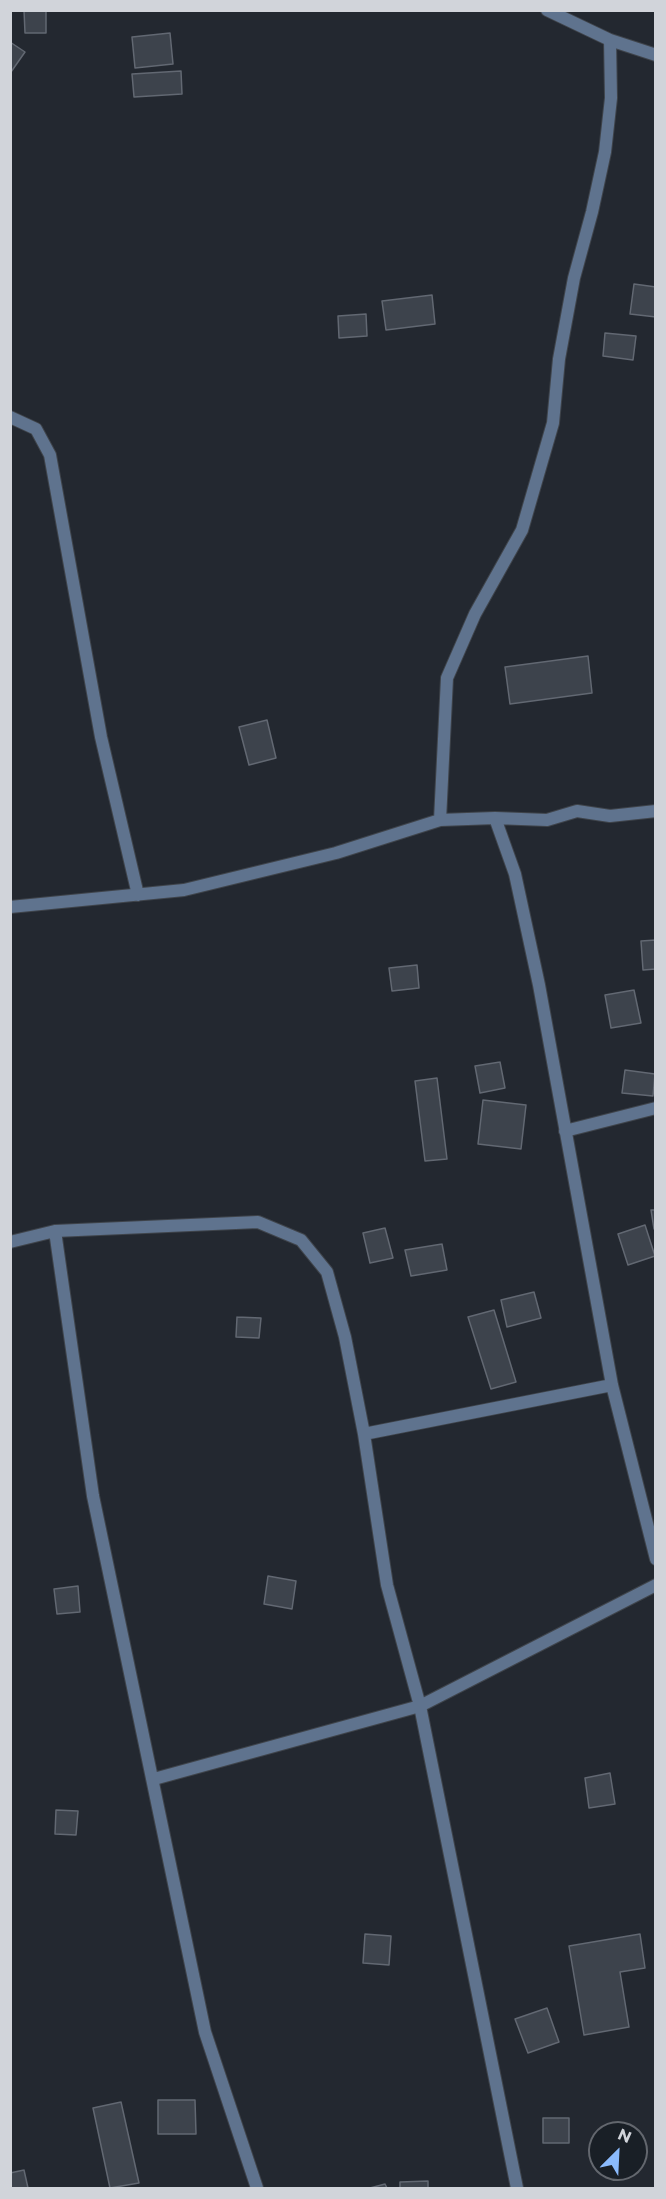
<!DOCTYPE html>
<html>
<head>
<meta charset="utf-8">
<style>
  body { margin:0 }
  #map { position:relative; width:666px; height:2199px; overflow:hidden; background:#232830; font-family:Montserrat,sans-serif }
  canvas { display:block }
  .frame { position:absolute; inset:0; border:12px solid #d1d4da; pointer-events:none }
  .north { position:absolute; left:588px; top:2121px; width:60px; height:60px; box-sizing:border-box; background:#191f26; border:2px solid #63676e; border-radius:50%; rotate:24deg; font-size:16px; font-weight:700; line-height:24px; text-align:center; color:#d1d4da }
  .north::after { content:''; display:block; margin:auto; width:21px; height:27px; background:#8abafc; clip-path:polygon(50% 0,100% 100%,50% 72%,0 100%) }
</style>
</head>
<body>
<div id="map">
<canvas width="666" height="2199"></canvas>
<div class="frame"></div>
<div class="north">N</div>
</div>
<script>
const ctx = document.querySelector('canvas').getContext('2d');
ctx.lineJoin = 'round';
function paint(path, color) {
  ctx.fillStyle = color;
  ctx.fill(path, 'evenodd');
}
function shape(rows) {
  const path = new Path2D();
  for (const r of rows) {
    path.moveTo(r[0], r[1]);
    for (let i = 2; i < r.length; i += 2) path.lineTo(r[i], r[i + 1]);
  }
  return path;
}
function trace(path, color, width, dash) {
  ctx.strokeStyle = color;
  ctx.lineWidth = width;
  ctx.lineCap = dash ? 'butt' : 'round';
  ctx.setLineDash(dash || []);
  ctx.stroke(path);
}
const building = shape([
  [24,10,46,10,46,33,25,33,24,10],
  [170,33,173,64,135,68,132,37,170,33],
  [10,42,25,52,11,72,10,72,10,42],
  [181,71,182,94,134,97,132,74,181,71],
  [634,284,656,287,656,317,630,314,634,284],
  [432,295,435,324,386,330,382,301,432,295],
  [366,314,367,336,339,338,338,316,366,314],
  [605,333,636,336,633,360,603,356,605,333],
  [588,656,592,693,510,704,505,667,588,656],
  [267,720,276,758,249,765,239,727,267,720],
  [656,940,656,969,643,970,641,941,656,940],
  [417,965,419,988,392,991,389,968,417,965],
  [634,990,641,1023,611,1028,605,995,634,990],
  [500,1062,505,1088,480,1093,475,1066,500,1062],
  [625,1070,655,1074,653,1096,622,1093,625,1070],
  [437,1078,447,1159,425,1161,415,1081,437,1078],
  [483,1100,526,1105,521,1149,478,1144,483,1100],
  [651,1210,656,1210,656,1229,654,1229,651,1210],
  [645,1225,655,1256,628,1265,618,1234,645,1225],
  [385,1228,393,1258,370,1263,363,1233,385,1228],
  [442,1244,447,1270,411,1276,405,1250,442,1244],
  [534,1292,541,1318,507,1327,501,1300,534,1292],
  [494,1310,516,1382,491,1389,468,1317,494,1310],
  [237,1317,261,1318,259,1338,236,1337,237,1317],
  [268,1576,296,1581,292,1609,264,1604,268,1576],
  [78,1586,80,1612,57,1614,54,1589,78,1586],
  [610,1773,615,1804,589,1808,585,1778,610,1773],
  [56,1810,78,1811,76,1835,55,1834,56,1810],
  [365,1934,391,1936,389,1965,363,1963,365,1934],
  [640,1934,645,1968,620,1972,629,2027,584,2035,569,1946,640,1934],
  [547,2008,559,2042,528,2053,515,2019,547,2008],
  [158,2100,195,2100,196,2134,158,2134,158,2100],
  [121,2102,139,2183,110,2188,93,2108,121,2102],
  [543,2118,569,2118,569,2143,543,2143,543,2118],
  [24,2170,28,2188,10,2188,10,2173,24,2170],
  [428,2181,428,2188,400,2188,400,2182,428,2181],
  [385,2184,387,2188,370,2188,385,2184]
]);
paint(building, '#3d434c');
trace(building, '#626872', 1.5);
const minor = shape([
  [547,10,610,40,656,55],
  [10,417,36,429,50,455,101,737,138,895],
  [495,818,547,820,577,811,610,816,656,811],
  [440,820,447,678,475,614,522,530,553,423,559,359,574,278,592,212,605,152,611,98,610,40],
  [10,907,184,890,336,853,440,820,495,818,515,874,539,985,612,1385,656,1559],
  [565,1131,656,1108],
  [55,1231,93,1496,205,2032,257,2188],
  [10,1242,55,1231,258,1222,301,1240,327,1272,345,1337,364,1434,387,1585,420,1706,517,2188],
  [364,1434,612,1385],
  [154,1779,420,1706,656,1585]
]);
trace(minor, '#3f444b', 14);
trace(minor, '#5f738e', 12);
</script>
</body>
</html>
